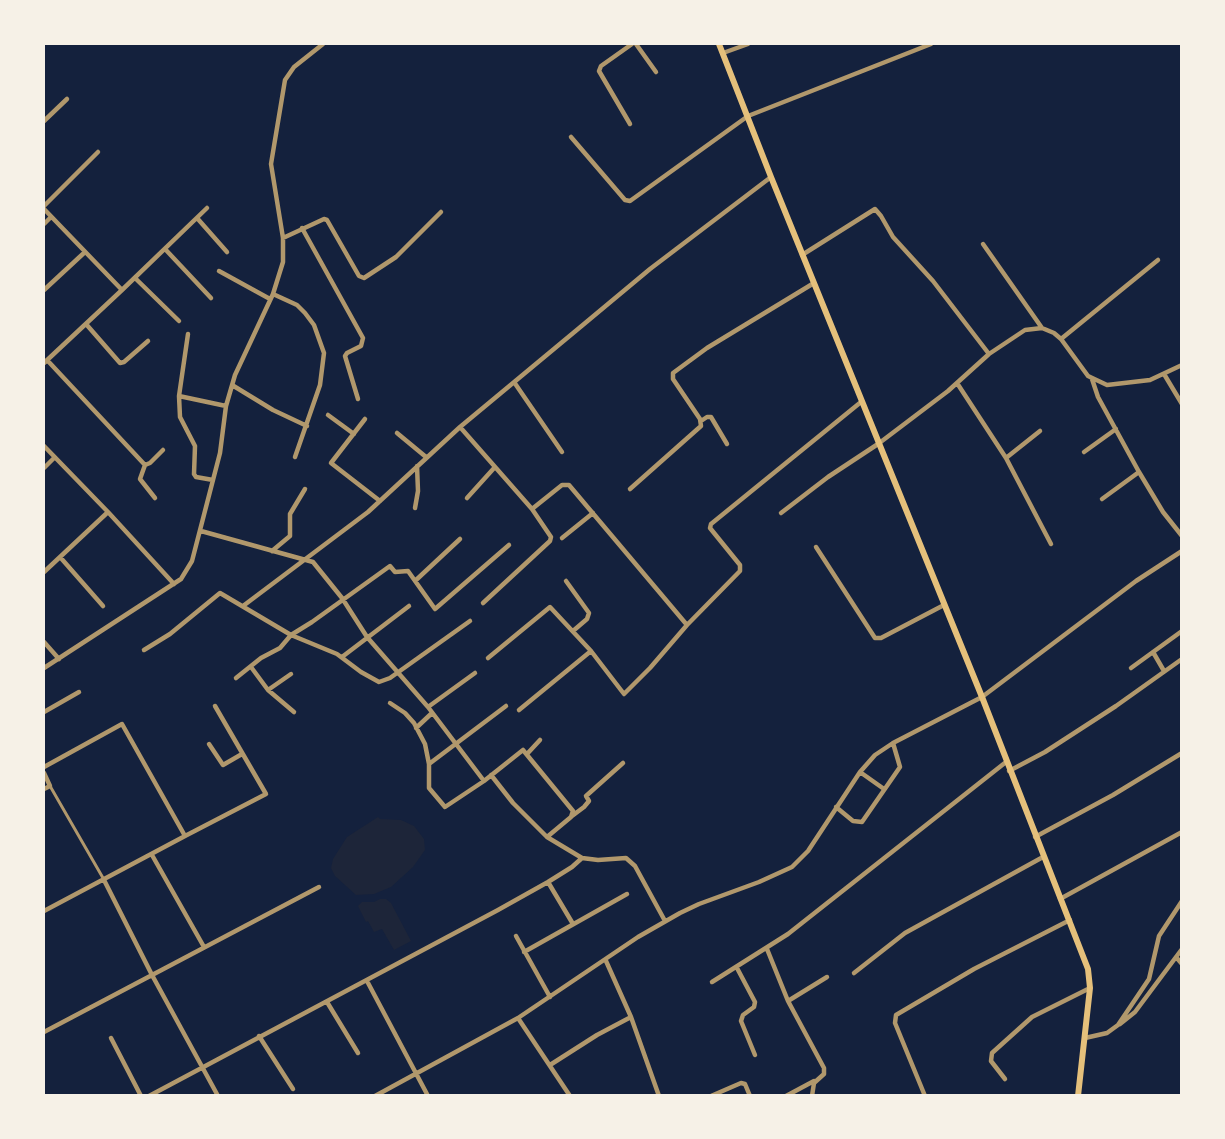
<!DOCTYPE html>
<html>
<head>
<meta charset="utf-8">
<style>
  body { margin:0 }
  #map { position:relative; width:1225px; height:1139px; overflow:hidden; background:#14213d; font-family:Arial,sans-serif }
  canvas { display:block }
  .frame { position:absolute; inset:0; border:45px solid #f6f1e7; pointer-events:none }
</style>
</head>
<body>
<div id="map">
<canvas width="1225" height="1139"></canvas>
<div class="frame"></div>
</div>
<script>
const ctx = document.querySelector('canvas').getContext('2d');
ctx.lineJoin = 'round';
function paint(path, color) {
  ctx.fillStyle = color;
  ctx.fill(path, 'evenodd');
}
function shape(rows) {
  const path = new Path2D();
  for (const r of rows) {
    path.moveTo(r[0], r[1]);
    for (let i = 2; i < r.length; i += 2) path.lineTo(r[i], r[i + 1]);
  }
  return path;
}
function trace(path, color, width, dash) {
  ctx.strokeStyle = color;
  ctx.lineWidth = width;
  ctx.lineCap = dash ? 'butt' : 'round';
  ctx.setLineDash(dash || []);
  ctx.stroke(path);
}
paint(shape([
  [378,817,380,819,401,820,414,826,424,839,425,850,413,867,391,887,374,894,356,895,335,876,331,868,333,859,347,837],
  [380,899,386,899,391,903,411,941,394,950,382,929,374,932,368,921,366,922,358,906,362,902,374,902]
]), '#1d2539');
trace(shape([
  [50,786,103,878]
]), '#b1986c', 3);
trace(shape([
  [636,44,656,72],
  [723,53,748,44],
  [44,121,67,99],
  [630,124,599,71,601,66,632,44],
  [571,137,625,200,630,201,748,116,931,44],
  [44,206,98,152],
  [44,209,122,290],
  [197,218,227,252],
  [44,224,51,217],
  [302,228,363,338,361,346,347,353,345,356,358,399],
  [283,238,324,219,327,220,359,276,364,278,396,257,441,212],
  [983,244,1042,328],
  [165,249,211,298],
  [802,255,875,209,881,216,893,237,933,281,989,354],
  [219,271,270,299],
  [135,278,179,321],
  [44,290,85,252],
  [273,294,297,305,305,313,314,325,324,353,320,385,295,457],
  [86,324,120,363,124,362,148,341],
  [188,334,179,396,180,417,195,446,194,474,196,477,213,480],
  [1061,339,1158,260],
  [47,360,145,465,150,463,163,450],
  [44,363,122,290,207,208],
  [1164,374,1182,404],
  [1092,379,1098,397,1139,472,1163,512,1182,536],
  [514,382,562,452],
  [957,383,1006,458,1051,544],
  [232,385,273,410,307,426],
  [179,396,226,406],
  [328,415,354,434],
  [365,419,331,463,380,501],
  [701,421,707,417,711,417,727,444],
  [460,427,532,509,551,537,550,541,483,603],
  [397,433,426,457],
  [44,446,108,512,174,584],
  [1084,452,1116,429],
  [1006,458,1040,431],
  [145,465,140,479,155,498],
  [44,468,54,458],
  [630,489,701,426,700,419,673,379,673,373,707,348,814,283],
  [467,498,495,467],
  [1102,499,1139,472],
  [415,508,418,491,417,466],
  [532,509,562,485,569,485,687,625],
  [781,513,828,477,878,444,948,391,989,354,1025,330,1042,328,1054,333,1061,339,1088,376,1107,385,1150,380,1182,365],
  [201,531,313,562,342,598,367,637,428,707,484,781],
  [562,538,593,513],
  [816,547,875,638,881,638,944,605],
  [272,551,290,536,290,514,305,489],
  [60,557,103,606],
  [44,572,108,512],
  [415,581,460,539],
  [566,581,589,613,587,619,573,631],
  [243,606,368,512,460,427,584,324,650,269,771,177],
  [44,642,59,659],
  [144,650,170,634,220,593,291,635,337,654,361,672,379,682,390,678,470,621],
  [1153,652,1164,671],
  [342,657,409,606],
  [488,658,550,607,591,651,624,694,650,668,687,625,740,571,740,565,710,528,711,524,861,402],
  [251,667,268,690,294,712],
  [44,668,181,579,192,561,220,453,226,406,235,375,273,294,283,262,283,238,271,164,285,80,294,67,323,44],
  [1131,668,1182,631],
  [236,678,261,658,280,648,291,635,312,622,390,566,395,572,408,571,435,609,509,545],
  [268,690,291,674],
  [390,703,405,713,414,723,425,744,429,764],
  [506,706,429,764,429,788,445,807,484,781,523,750,573,811,571,817,547,837],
  [428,707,475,673],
  [519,710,591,651],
  [44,712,79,692],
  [416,728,432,713],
  [209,744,223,765,242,754],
  [527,754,540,740],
  [44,767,122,724,185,836,266,794,215,706],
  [1009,771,1045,752,1116,706,1182,659],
  [860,772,884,789],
  [44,773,50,786,44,789],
  [491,775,513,803,547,837,582,858,598,860,626,858,635,866,665,921],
  [836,807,853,821,862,822,900,767,893,743],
  [572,816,584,807,589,801,586,796,623,763],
  [1035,837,1113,795,1182,753],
  [152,855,204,947],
  [104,880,152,975,218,1096],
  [548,882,573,924],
  [1060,899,1182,832],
  [44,911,185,836],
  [516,936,550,997],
  [767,949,788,1001,824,1068,824,1074,814,1083,812,1096],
  [524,952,627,894],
  [1176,957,1182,964],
  [606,961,631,1017,659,1096],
  [737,968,755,1002,754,1007,743,1015,741,1021,755,1055],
  [854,973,905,933,1043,857],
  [367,981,428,1096],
  [712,982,788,934,1006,762],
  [788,1001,827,977],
  [327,1002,358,1053],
  [518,1018,638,937,680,913,699,904,759,882,792,867,808,851,860,772,875,755,893,743,982,697,1136,581,1182,551],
  [1120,1024,1135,1012,1182,949],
  [44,1032,319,887],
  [259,1036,293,1089],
  [111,1038,141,1096],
  [1085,1038,1107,1033,1118,1025,1149,979,1159,936,1182,901],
  [550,1065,597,1035,631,1017],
  [1005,1079,991,1061,992,1053,1032,1017,1090,988],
  [149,1096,498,910,548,882,572,867,582,858],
  [375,1096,518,1018,570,1096],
  [711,1096,741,1083,745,1084,750,1096],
  [786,1096,814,1081],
  [925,1096,895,1023,896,1015,974,969,1070,920]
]), '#b1986c', 4.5);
trace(shape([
  [719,44,771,177,982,697,1088,969,1090,988,1078,1096]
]), '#e5c07b', 6);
</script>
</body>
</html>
